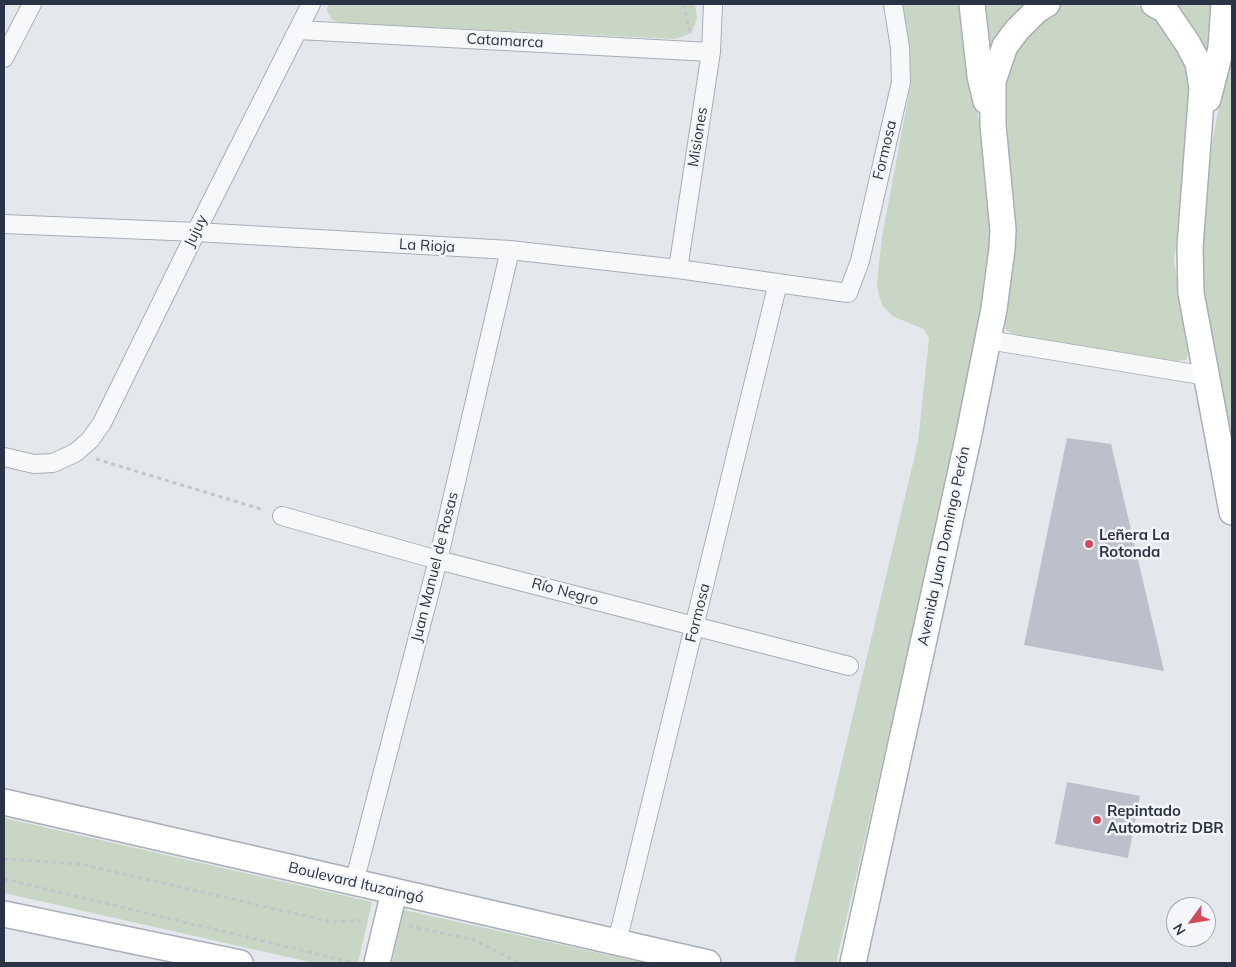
<!DOCTYPE html>
<html>
<head>
<meta charset="utf-8">
<style>
  body { margin:0 }
  #map { position:relative; width:1236px; height:967px; overflow:hidden; background:#e4e7ec; font-family:Mulish,sans-serif }
  canvas { display:block }
  .frame { position:absolute; inset:0; border:5px solid #2b3445; pointer-events:none }
  .north { position:absolute; left:1166px; top:897px; width:50px; height:50px; box-sizing:border-box; background:#f4f6f9; border:1px solid #a4a8b1; border-radius:50%; rotate:238deg; font-size:14px; font-weight:700; line-height:20px; text-align:center; color:#2b3445 }
  .north::after { content:''; display:block; margin:auto; width:18px; height:22px; background:#d1495b; clip-path:polygon(50% 0,100% 100%,50% 72%,0 100%) }
</style>
</head>
<body>
<div id="map">
<canvas width="1236" height="967"></canvas>
<div class="frame"></div>
<div class="north">N</div>
</div>
<script>
const ctx = document.querySelector('canvas').getContext('2d');
ctx.lineJoin = 'round';
function paint(path, color) {
  ctx.fillStyle = color;
  ctx.fill(path, 'evenodd');
}
function shape(rows) {
  const path = new Path2D();
  for (const r of rows) {
    path.moveTo(r[0], r[1]);
    for (let i = 2; i < r.length; i += 2) path.lineTo(r[i], r[i + 1]);
  }
  return path;
}
function trace(path, color, width, dash) {
  ctx.strokeStyle = color;
  ctx.lineWidth = width;
  ctx.lineCap = dash ? 'butt' : 'round';
  ctx.setLineDash(dash || []);
  ctx.stroke(path);
}
function drawText(font, color, halo, rows, align = 'center') {
  ctx.font = font + ' Mulish,sans-serif';
  ctx.lineWidth = 5;
  ctx.setLineDash([]);
  ctx.textBaseline = 'middle';
  ctx.strokeStyle = halo;
  ctx.fillStyle = color;
  for (const [text, x, y, turn = 0] of rows) {
    ctx.save();
    ctx.translate(x, y);
    ctx.rotate((+turn || 0) * Math.PI / 180);
    ctx.textAlign = isNaN(turn) ? turn : align;
    if (halo) ctx.strokeText(text, 0, 0);
    ctx.fillText(text, 0, 0);
    ctx.restore();
  }
}
paint(shape([
  [328,4,695,4,697,18,692,33,675,39,344,23,332,20,327,11],
  [902,4,963,4,970,69,979,121,984,167,989,216,990,252,958,439,836,963,794,963,918,442,929,339,924,329,892,316,883,306,879,296,877,282,882,237,911,83],
  [981,4,1032,4,990,63],
  [1063,4,1134,4,1154,16,1187,58,1194,91,1189,151,1174,260,1189,351,1186,360,1176,361,1014,335,1006,330,1004,321,1015,244,1005,88,1007,67,1016,46,1040,15],
  [1171,4,1215,4,1207,50,1204,50],
  [1232,4,1232,436,1207,320,1199,268,1201,219,1211,149,1230,48],
  [4,818,372,902,358,963,314,963,4,893],
  [404,910,644,963,392,963]
]), '#c9d6c5');
paint(shape([
  [1067,438,1111,444,1164,671,1024,645],
  [1067,782,1140,796,1128,858,1055,844]
]), '#bbc0ca');
const street = shape([
  [298,30,711,52],
  [4,58,32,4],
  [4,224,196,232,510,250,678,269,848,293,860,261,901,82,900,48,893,4],
  [678,269,711,52,713,4],
  [988,340,1207,376],
  [4,457,34,464,53,463,75,453,90,440,102,423,196,232,311,4],
  [282,516,438,560,849,666],
  [354,883,438,560,510,250],
  [617,942,778,283]
]);
const secondary = shape([
  [972,4,980,76,986,101],
  [1154,4,1165,10,1188,44,1198,63,1202,88,1190,247,1191,293,1232,512],
  [1208,99,1221,48,1224,4],
  [4,802,708,963],
  [4,914,240,963],
  [377,963,394,892],
  [853,963,969,434,994,309,1002,249,1003,230,993,125,993,81,1005,46,1017,30,1037,10,1047,4]
]);
trace(street, '#a9aeb7', 20);
trace(secondary, '#a9aeb7', 28);
trace(shape([
  [684,4,690,34],
  [96,459,264,510],
  [4,859,80,864,332,922,364,920],
  [4,879,355,963],
  [409,926,475,940,519,963]
]), '#c2c5cb', 3, [4, 4]);
trace(street, '#f7f8fa', 18);
trace(secondary, '#fff', 25);
for (const [x, y, r, color] of [
  [1089,544,5,"#d1495b"],
  [1097,820,5,"#d1495b"]
]) {
  const dot = new Path2D();
  dot.arc(x, y, r, 0, 2 * Math.PI);
  ctx.fillStyle = color;
  ctx.fill(dot);
  trace(dot, '#f4f6f9', 2);
}
drawText('15px', '#2b3445', '#f4f6f9', [
  ["Catamarca",505,41,3],
  ["Misiones",698,137,-81],
  ["Formosa",885,150,-77],
  ["Jujuy",196,231,-64],
  ["La Rioja",427,246,3],
  ["Avenida Juan Domingo Perón",944,546,-78],
  ["Juan Manuel de Rosas",435,567,-76],
  ["Río Negro",565,592,15],
  ["Formosa",698,613,-76],
  ["Boulevard Ituzaingó",356,883,13]
]);
drawText('bold 15px', '#2b3445', '#f4f6f9', [
  ["Leñera La",1099,535],
  ["Rotonda",1099,552],
  ["Repintado",1107,811],
  ["Automotriz DBR",1107,828]
], 'left');
</script>
</body>
</html>
